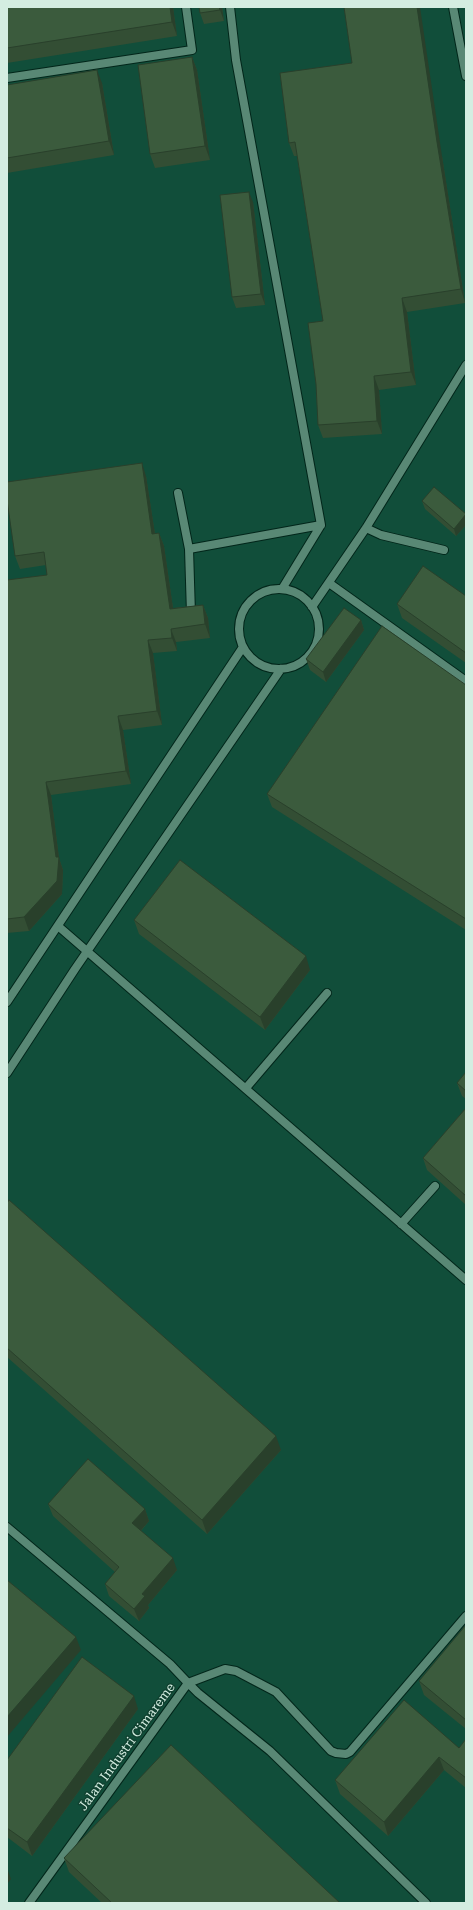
<!DOCTYPE html>
<html>
<head>
<meta charset="utf-8">
<style>
  body { margin:0 }
  #map { position:relative; width:473px; height:1910px; overflow:hidden; background:#114231; font-family:"Roboto Serif",serif }
  canvas { display:block }
  .frame { position:absolute; inset:0; border:8px solid #d4ede1; pointer-events:none }
</style>
</head>
<body>
<div id="map">
<canvas width="473" height="1910"></canvas>
<div class="frame"></div>
</div>
<script>
const ctx = document.querySelector('canvas').getContext('2d');
ctx.lineJoin = 'round';
function paint(path, color) {
  ctx.fillStyle = color;
  ctx.fill(path, 'evenodd');
}
function shape(rows) {
  const path = new Path2D();
  for (const r of rows) {
    if (r.length === 3) {
      path.moveTo(r[0] + r[2], r[1]);
      path.arc(r[0], r[1], r[2], 0, 2 * Math.PI);
      continue;
    }
    path.moveTo(r[0], r[1]);
    for (let i = 2; i < r.length; i += 2) path.lineTo(r[i], r[i + 1]);
  }
  return path;
}
function trace(path, color, width, dash) {
  ctx.strokeStyle = color;
  ctx.lineWidth = width;
  ctx.lineCap = dash ? 'butt' : 'round';
  ctx.setLineDash(dash || []);
  ctx.stroke(path);
}
function drawText(font, color, halo, rows, align = 'center') {
  ctx.font = font + ' "Roboto Serif",serif';
  ctx.lineWidth = 3;
  ctx.setLineDash([]);
  ctx.textBaseline = 'middle';
  ctx.strokeStyle = halo;
  ctx.fillStyle = color;
  for (const [text, x, y, turn = 0] of rows) {
    ctx.save();
    ctx.translate(x, y);
    ctx.rotate((+turn || 0) * Math.PI / 180);
    ctx.textAlign = isNaN(turn) ? turn : align;
    if (halo) ctx.strokeText(text, 0, 0);
    ctx.fillText(text, 0, 0);
    ctx.restore();
  }
}
paint(shape([
  [7,7,466,7,466,1903,7,1903]
]), '#114e3a');
const lane = shape([
  [230,7,236,60,321,525,282,589],
  [453,7,466,76],
  [7,78,192,50,186,7],
  [178,493,189,549],
  [366,528,381,535,444,550],
  [329,583,466,681],
  [279,629,40],
  [312,607,366,528,466,365],
  [191,614,189,549,321,525],
  [58,926,466,1280],
  [7,1002,243,647],
  [7,1073,75,969,281,669],
  [246,1088,327,993],
  [401,1224,435,1186],
  [7,1527,170,1664,188,1683,29,1903],
  [426,1903,270,1751,198,1693,188,1683,225,1669,236,1671,276,1692,331,1751,336,1753,346,1754,350,1752,466,1616]
]);
trace(lane, '#02261a', 10);
trace(lane, '#598875', 8);
paint(shape([
  [7,7,173,7,177,36,7,63],
  [199,7,222,7,224,21,204,24,200,13],
  [192,57,197,70,210,160,155,168,150,154],
  [280,73,442,156,465,303,407,312,416,385,379,390,382,434,323,438,318,425,323,321,297,156,294,156,289,143],
  [102,83,114,155,7,173,7,85],
  [253,202,265,305,236,308,232,297],
  [146,476,155,534,159,533,164,546,173,608,203,605,208,618,210,638,176,642,177,651,153,653,162,725,123,730,131,784,51,795,59,858,63,870,62,894,29,931,7,933,7,580,47,575,46,565,20,569,15,556],
  [422,501,466,514,466,525,456,536,425,509],
  [466,596,466,663,402,618,397,604],
  [361,620,364,630,326,682,310,670,306,659],
  [466,685,466,930,272,807,267,794],
  [134,920,310,970,265,1030,139,934],
  [466,1072,466,1099,462,1096,457,1083],
  [466,1108,466,1205,427,1170,423,1158],
  [7,1203,281,1450,207,1534,7,1357],
  [48,1504,145,1509,149,1521,141,1531,177,1570,148,1605,149,1608,139,1621,109,1596,105,1584,115,1572,53,1516],
  [466,1625,466,1729,424,1695,419,1681],
  [138,1709,32,1856,7,1837,7,1760],
  [466,1739,466,1788,444,1770,388,1836,340,1794,335,1780,459,1748],
  [64,1858,340,1903,102,1903,69,1872]
]), '#334e34');
paint(shape([
  [170,7,173,7,177,36,172,22],
  [219,7,222,7,224,21,220,10],
  [417,7,420,7,442,156,465,303,461,289,437,142],
  [192,57,197,70,210,160,205,146],
  [97,70,102,83,114,155,109,141],
  [249,192,253,202,265,305,261,294],
  [402,298,407,312,416,385,411,372],
  [374,376,379,390,382,434,377,421],
  [142,463,146,476,157,547,152,534],
  [466,514,466,525,456,536,454,529],
  [159,533,164,546,175,622,170,609],
  [203,605,208,618,210,638,205,624],
  [361,620,364,630,326,682,323,672],
  [171,629,176,642,177,651,172,638],
  [148,640,153,653,162,725,157,711],
  [118,716,123,730,131,784,126,771],
  [46,782,51,795,59,858,63,870,62,894,29,931,24,917,56,857],
  [306,956,310,970,265,1030,260,1017],
  [276,1436,281,1450,207,1534,202,1520],
  [145,1509,149,1521,137,1535,132,1523],
  [173,1558,177,1570,148,1605,149,1608,139,1621,134,1609,142,1594],
  [76,1637,81,1650,7,1737,7,1717],
  [134,1696,138,1709,32,1856,27,1842],
  [439,1757,444,1770,388,1836,384,1822],
  [7,1868,11,1879,7,1884]
]), '#29402b');
const building = shape([
  [7,7,170,7,172,22,7,48,7,7],
  [199,7,219,7,220,10,200,13,199,7],
  [344,7,417,7,437,142,461,289,402,298,411,372,374,376,377,421,318,425,316,384,308,323,323,321,295,142,289,143,280,73,352,63,344,7],
  [192,57,205,146,150,154,138,65,192,57],
  [97,70,109,141,7,158,7,85,97,70],
  [249,192,261,294,232,297,220,195,249,192],
  [142,463,152,534,159,533,170,609,203,605,205,624,171,629,172,638,148,640,157,711,118,716,126,771,46,782,56,857,59,857,57,881,24,917,7,919,7,580,47,575,44,552,15,556,7,500,7,482,142,463],
  [434,487,466,514,454,529,422,501,434,487],
  [423,566,466,596,466,653,397,604,423,566],
  [344,608,361,620,323,672,306,659,344,608],
  [382,626,466,685,466,919,267,794,382,626],
  [180,860,306,956,260,1017,134,920,180,860],
  [466,1072,466,1091,457,1083,466,1072],
  [466,1108,466,1196,423,1158,466,1108],
  [9,1200,276,1436,202,1520,7,1348,7,1203,9,1200],
  [88,1459,145,1509,132,1523,173,1558,142,1594,145,1596,134,1609,105,1584,119,1567,48,1504,88,1459],
  [7,1580,76,1637,7,1717,7,1580],
  [466,1625,466,1720,419,1681,466,1625],
  [82,1657,134,1696,27,1842,7,1828,7,1760,82,1657],
  [404,1700,459,1748,466,1739,466,1778,439,1757,384,1822,335,1780,404,1700],
  [171,1745,340,1903,112,1903,64,1858,171,1745]
]);
paint(building, '#3b5b3d');
trace(building, '#29402b', 1);
drawText('13px', '#d4ede1', '#114231', [
  ["Jalan Industri Cimareme",127,1747,-54]
]);
</script>
</body>
</html>
